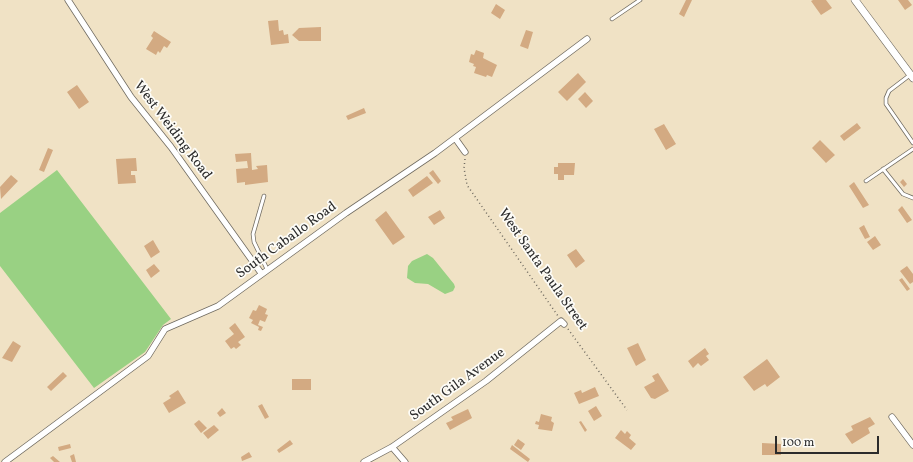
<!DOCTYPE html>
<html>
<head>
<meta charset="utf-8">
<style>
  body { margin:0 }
  #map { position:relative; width:913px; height:462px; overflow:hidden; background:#f0e2c5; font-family:Vollkorn,serif }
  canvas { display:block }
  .scale { position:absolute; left:775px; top:436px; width:104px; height:18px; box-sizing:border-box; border:2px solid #2b2b2b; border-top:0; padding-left:5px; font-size:12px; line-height:14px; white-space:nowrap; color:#2b2b2b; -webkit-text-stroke:3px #fdfcf7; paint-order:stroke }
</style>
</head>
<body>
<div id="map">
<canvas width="913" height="462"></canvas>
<div class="scale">100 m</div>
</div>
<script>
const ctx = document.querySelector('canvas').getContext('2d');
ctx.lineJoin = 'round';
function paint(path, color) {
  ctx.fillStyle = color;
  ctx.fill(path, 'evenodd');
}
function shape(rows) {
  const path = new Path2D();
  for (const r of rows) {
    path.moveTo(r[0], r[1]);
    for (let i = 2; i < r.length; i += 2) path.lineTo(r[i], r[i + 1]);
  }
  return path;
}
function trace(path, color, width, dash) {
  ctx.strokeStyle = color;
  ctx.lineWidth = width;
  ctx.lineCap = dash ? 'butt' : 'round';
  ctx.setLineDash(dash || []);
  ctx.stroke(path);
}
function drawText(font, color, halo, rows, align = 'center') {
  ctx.font = font + ' Vollkorn,serif';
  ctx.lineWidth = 3.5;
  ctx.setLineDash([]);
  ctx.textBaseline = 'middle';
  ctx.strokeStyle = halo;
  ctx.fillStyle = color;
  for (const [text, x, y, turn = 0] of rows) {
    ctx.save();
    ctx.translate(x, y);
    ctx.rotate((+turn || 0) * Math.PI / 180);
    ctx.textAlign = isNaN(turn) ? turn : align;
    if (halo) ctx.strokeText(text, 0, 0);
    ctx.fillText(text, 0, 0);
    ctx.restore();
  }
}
paint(shape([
  [57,170,171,319,163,325,145,352,94,388,0,266,0,213],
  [427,254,433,258,454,284,455,287,453,291,445,294,428,284,415,283,407,278,408,266,412,261]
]), '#99d183');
paint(shape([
  [686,0,692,0,684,17,679,14],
  [813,0,826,0,832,8,821,15,811,1],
  [898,0,908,0,912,5,905,10],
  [496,4,505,10,500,19,491,13],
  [278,20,279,31,283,30,284,35,288,34,289,43,271,45,268,21],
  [321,27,321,41,299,41,292,35,299,28],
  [526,30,533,32,528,49,520,46],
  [154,31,171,42,167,48,164,46,160,53,158,51,156,55,146,49,153,38,151,36],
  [476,50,484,53,483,58,497,65,492,77,487,75,486,77,474,73,476,67,473,66,474,64,469,62,471,54,474,55],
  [578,73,586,82,567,101,558,92],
  [77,85,89,102,79,109,67,92],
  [585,92,593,101,586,108,578,99],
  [364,108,366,113,348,120,346,116],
  [857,123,861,128,844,141,840,136],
  [664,124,676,144,666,150,654,129],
  [820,140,835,155,826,163,812,148],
  [48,148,53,150,44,172,39,170],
  [251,153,252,170,258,169,256,166,267,165,268,182,245,185,245,182,237,183,236,169,248,168,247,161,236,162,235,154],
  [136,158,137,171,131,171,131,175,135,175,136,183,118,184,116,159],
  [558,163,575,163,574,175,564,175,564,180,558,180,558,174,554,174,554,167,558,167],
  [433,170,441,181,438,184,429,173],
  [11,175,18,181,1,199,0,187],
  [427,176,433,183,413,197,408,190],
  [903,179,907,184,904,187,900,182],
  [854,182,869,205,863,208,849,186],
  [902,206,912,220,907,223,898,210],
  [440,210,445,218,434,225,428,217],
  [386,211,405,237,393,245,375,220],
  [864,225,870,237,865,239,859,228],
  [875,236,881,245,873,250,867,242],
  [153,240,160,252,151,258,144,246],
  [576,249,585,261,576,268,567,255],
  [154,264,160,271,151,278,146,270],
  [907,266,913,274,913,282,910,284,900,271],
  [902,278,910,289,907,291,899,280],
  [259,305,267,309,265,314,268,315,265,322,260,320,258,325,263,327,261,331,258,330,259,327,251,323,253,320,249,318,253,310,256,311],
  [235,323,245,337,238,342,241,345,236,349,234,347,231,349,225,341,234,334,229,328],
  [13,341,21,346,12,362,2,358],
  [638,343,646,360,636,366,627,348],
  [705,348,709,354,706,356,709,360,701,366,698,363,693,368,688,361],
  [767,359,780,377,767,387,765,384,754,391,743,377],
  [63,372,67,376,51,391,47,387],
  [658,373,669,391,655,399,651,398,644,387,655,381,652,376],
  [292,379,311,379,311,390,292,390],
  [595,387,599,396,579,404,574,393,581,390,582,393],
  [178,390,186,403,169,413,163,403,171,398,169,396],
  [262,404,269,417,265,419,258,406],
  [596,406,602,416,594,421,588,411],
  [222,408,226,413,220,417,217,413],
  [468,409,472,418,450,430,446,423,453,420,451,417],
  [541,414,552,417,551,421,554,423,552,431,538,429,539,425,535,424,536,421,539,422],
  [870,417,875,424,868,428,870,433,852,444,845,434,853,430,851,426],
  [199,420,207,428,201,433,194,424],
  [581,421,587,430,585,432,579,422],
  [214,425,219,430,208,439,203,433],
  [621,430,625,434,627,431,631,435,629,438,636,444,631,450,615,438],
  [518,439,525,444,521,450,514,445],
  [290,440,293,444,279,453,277,450],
  [762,443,781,444,781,455,762,455],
  [70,444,71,448,59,451,58,447],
  [512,445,530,459,528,462,510,449],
  [249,452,252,457,242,461,241,457],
  [74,454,76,462,72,462,70,456],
  [53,456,60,462,54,462,50,458]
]), '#d3aa82');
const service = shape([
  [612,19,640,0],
  [910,75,889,91,886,98,886,104,913,143],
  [883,169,903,194,913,198],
  [866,181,913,149],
  [264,196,253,234,254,242,267,269]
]);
const minor = shape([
  [68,0,131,97,171,147,261,273],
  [455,138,465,152],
  [892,417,913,445],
  [392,447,405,462],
  [5,462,148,356,165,329,218,306,346,213,435,153,587,39],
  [364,462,392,447,486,381,561,321,564,324]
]);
const tertiary = shape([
  [855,0,913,78]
]);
trace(service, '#706b61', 4.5);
trace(minor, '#706b61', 7);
trace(tertiary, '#706b61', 8);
trace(shape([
  [465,159,464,168,467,185,558,316],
  [568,329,627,410]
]), '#706b61', 1.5, [1, 3]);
trace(service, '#fff', 3);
trace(minor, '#fff', 5.5);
trace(tertiary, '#fff', 7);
drawText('14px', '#2b2b2b', '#fdfcf7', [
  ["West Weiding Road",172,131,53],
  ["South Caballo Road",287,241,-36],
  ["West Santa Paula Street",542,270,55],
  ["South Gila Avenue",458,385,-36]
]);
</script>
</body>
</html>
